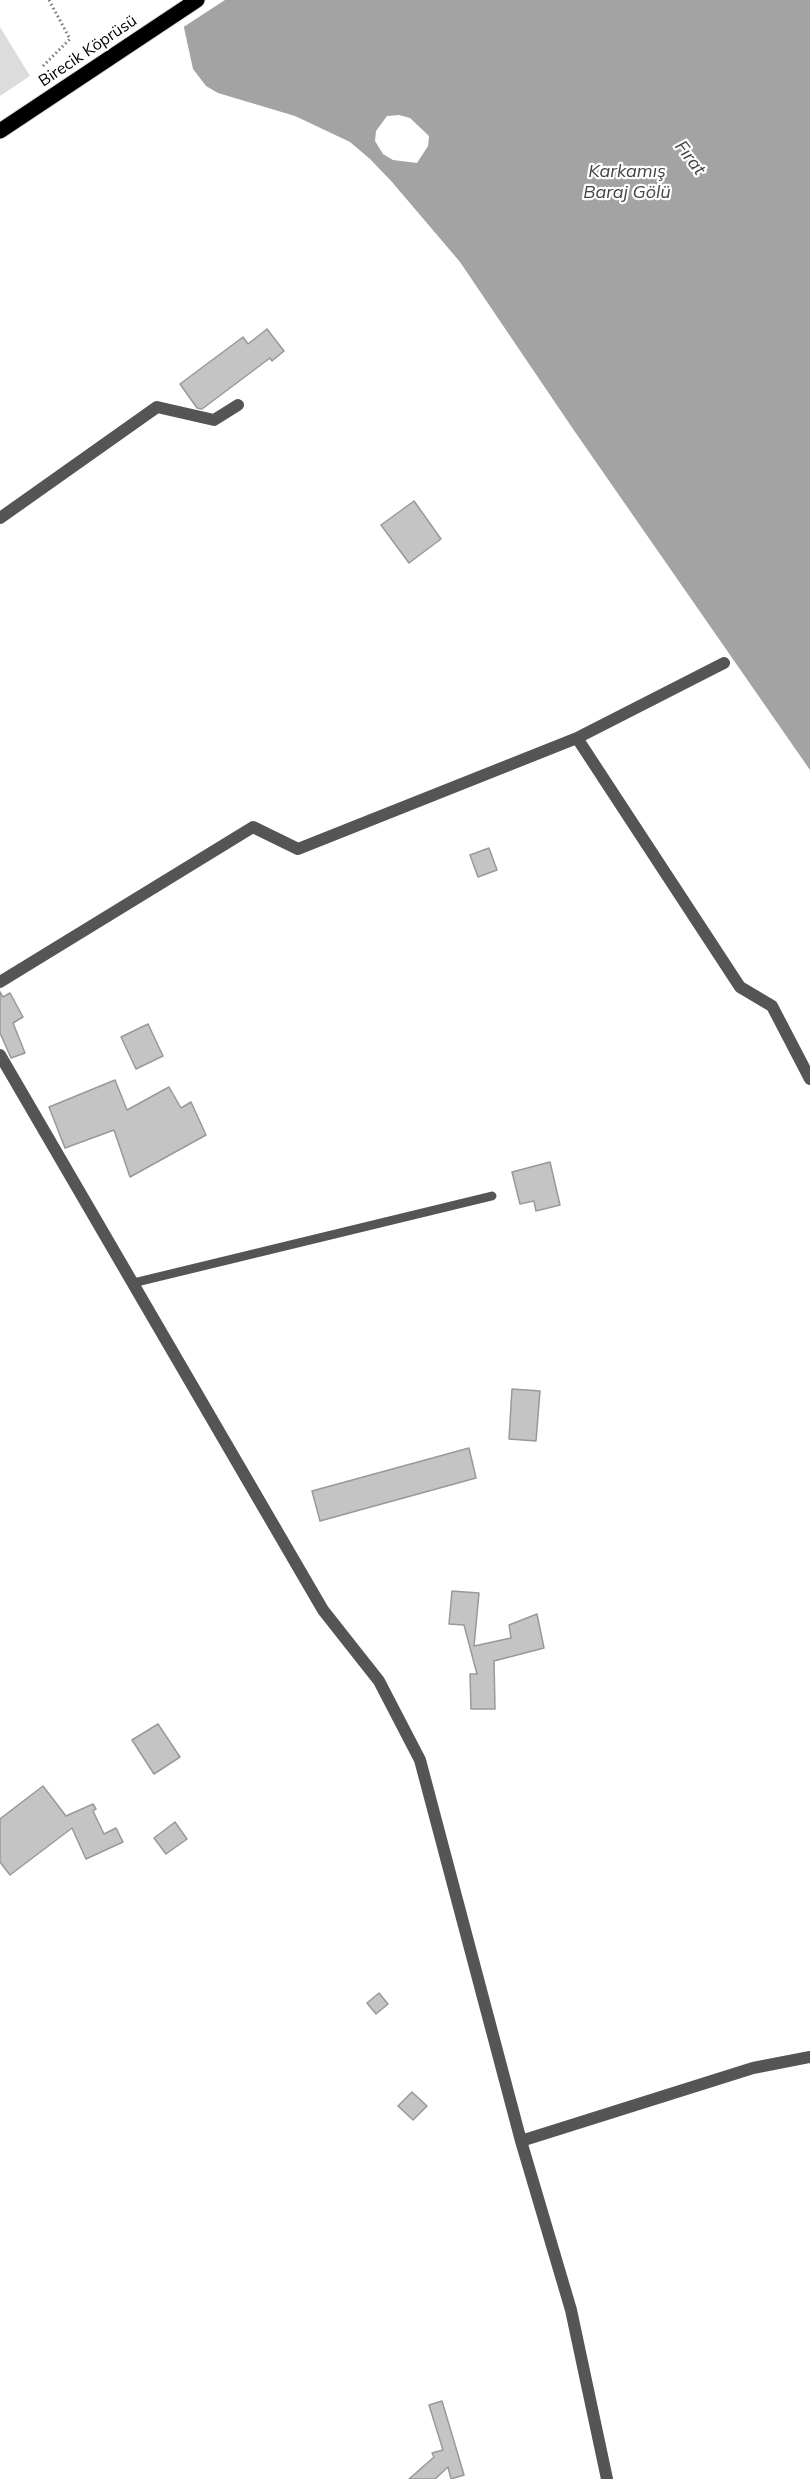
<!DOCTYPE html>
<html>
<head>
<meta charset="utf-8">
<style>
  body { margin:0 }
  canvas { display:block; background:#fff }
</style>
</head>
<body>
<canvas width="810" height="2479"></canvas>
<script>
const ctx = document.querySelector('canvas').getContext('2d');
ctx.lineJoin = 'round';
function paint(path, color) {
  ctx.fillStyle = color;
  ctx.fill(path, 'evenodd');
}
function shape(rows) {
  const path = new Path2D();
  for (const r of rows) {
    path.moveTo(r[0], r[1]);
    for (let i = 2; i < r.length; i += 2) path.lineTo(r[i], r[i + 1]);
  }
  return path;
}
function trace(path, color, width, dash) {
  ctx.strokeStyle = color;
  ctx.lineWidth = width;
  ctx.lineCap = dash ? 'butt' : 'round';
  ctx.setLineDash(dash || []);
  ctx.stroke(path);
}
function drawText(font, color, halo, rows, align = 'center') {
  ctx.font = font + ' Mulish,sans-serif';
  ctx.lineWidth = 4.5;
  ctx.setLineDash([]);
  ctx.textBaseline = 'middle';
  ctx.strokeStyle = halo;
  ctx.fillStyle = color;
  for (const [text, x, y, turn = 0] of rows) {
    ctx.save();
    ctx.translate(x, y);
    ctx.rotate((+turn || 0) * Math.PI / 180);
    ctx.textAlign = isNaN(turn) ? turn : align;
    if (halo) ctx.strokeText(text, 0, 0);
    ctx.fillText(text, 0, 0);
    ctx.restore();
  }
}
paint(shape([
  [0,27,30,76,0,96]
]), '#dcdcdc');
paint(shape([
  [178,0,810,0,810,770,573,429,460,262,392,182,370,159,350,142,295,116,218,93,206,86,193,69],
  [399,115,410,118,429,136,428,146,417,163,393,160,383,154,375,141,376,131,387,116]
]), '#a3a3a3');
paint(shape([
  [175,0,225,0,182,28]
]), '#fff');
const building = shape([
  [267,329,284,351,272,361,270,358,202,409,197,408,180,384,243,337,248,344,267,329],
  [414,501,441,539,409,563,381,525,414,501],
  [489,848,497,870,478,877,470,855,489,848],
  [0,992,3,997,10,993,23,1017,13,1023,25,1053,11,1058,0,1033,0,992],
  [148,1024,163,1056,136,1069,121,1037,148,1024],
  [115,1080,127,1110,169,1087,181,1108,191,1102,206,1135,130,1177,114,1130,65,1148,49,1107,115,1080],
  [550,1162,560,1205,536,1211,534,1201,520,1204,512,1172,550,1162],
  [512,1389,540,1391,536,1441,509,1439,512,1389],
  [469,1448,476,1478,320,1521,312,1491,469,1448],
  [452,1591,479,1593,474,1646,511,1638,509,1625,537,1614,544,1648,494,1661,495,1709,471,1709,470,1674,477,1674,464,1625,449,1624,452,1591],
  [158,1724,180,1757,154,1774,132,1740,158,1724],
  [43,1786,66,1816,93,1804,96,1809,93,1811,104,1834,116,1828,123,1842,86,1859,72,1828,10,1875,0,1862,0,1819,43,1786],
  [175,1822,187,1839,166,1854,154,1838,175,1822],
  [379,1993,388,2004,376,2014,367,2003,379,1993],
  [412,2092,427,2106,413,2120,398,2106,412,2092],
  [442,2401,464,2475,451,2479,448,2467,435,2479,409,2479,434,2457,432,2453,443,2450,429,2405,442,2401]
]);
paint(building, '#c4c4c4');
trace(building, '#999', 1.5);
const primary = shape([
  [0,131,197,0]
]);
trace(primary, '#dbdbdb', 17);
trace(shape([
  [43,66,70,39,49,0]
]), '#777', 3, [1.5, 3]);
trace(shape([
  [133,1283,492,1196]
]), '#555', 9);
trace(shape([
  [0,518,157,407,214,420,238,405],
  [577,738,740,987,772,1006,810,1079],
  [0,982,253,827,298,849,577,738,724,663],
  [0,1055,323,1610,379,1681,420,1760,521,2141,571,2310,607,2479],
  [521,2141,753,2068,810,2057]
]), '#555', 12);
trace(primary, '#000', 15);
drawText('16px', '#000', '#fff', [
  ["Birecik Köprüsü",88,51,-34]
]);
drawText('italic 18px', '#444', '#fff', [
  ["Fırat",690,158,53],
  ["Karkamış",627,172],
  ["Baraj Gölü",627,193]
]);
</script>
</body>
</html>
